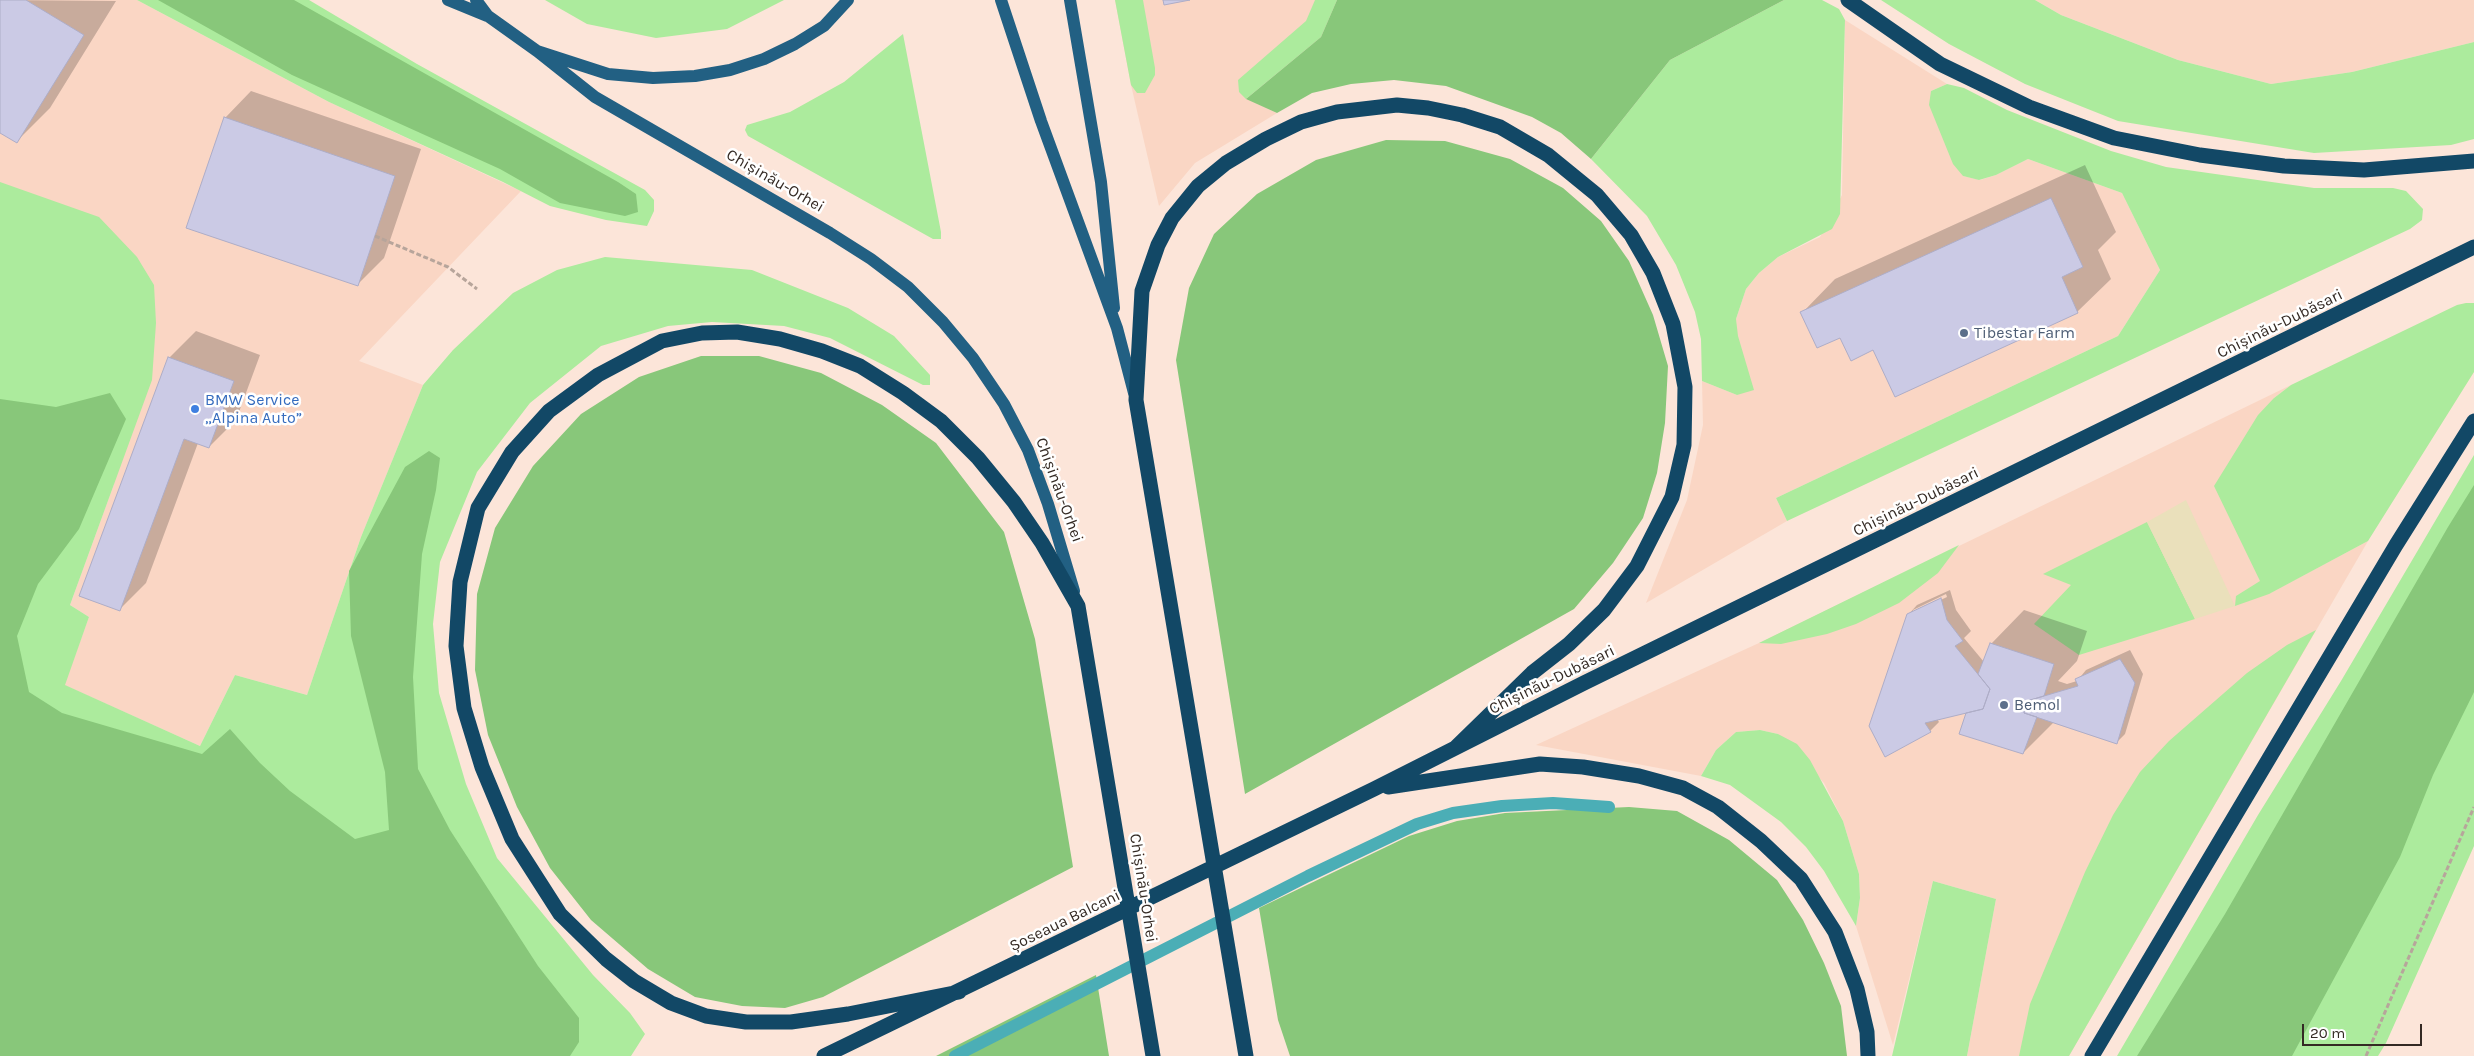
<!DOCTYPE html>
<html>
<head>
<meta charset="utf-8">
<style>
  body { margin:0 }
  #map { position:relative; width:2474px; height:1056px; overflow:hidden; background:#fce5d9; font-family:Karla,sans-serif }
  canvas { display:block }
  .scale { position:absolute; left:2302px; top:1024px; width:120px; height:22px; box-sizing:border-box; border:2px solid #342a24; border-top:0; padding-left:6px; font-size:15px; line-height:18px; white-space:nowrap; color:#342a24; -webkit-text-stroke:4px #fff; paint-order:stroke }
</style>
</head>
<body>
<div id="map">
<canvas width="2474" height="1056"></canvas>
<div class="scale">20 m</div>
</div>
<script>
const ctx = document.querySelector('canvas').getContext('2d');
ctx.lineJoin = 'round';
function paint(path, color) {
  ctx.fillStyle = color;
  ctx.fill(path, 'evenodd');
}
function shape(rows) {
  const path = new Path2D();
  for (const r of rows) {
    path.moveTo(r[0], r[1]);
    for (let i = 2; i < r.length; i += 2) path.lineTo(r[i], r[i + 1]);
  }
  return path;
}
function trace(path, color, width, dash) {
  ctx.strokeStyle = color;
  ctx.lineWidth = width;
  ctx.lineCap = dash ? 'butt' : 'round';
  ctx.setLineDash(dash || []);
  ctx.stroke(path);
}
function drawText(font, color, halo, rows, align = 'center') {
  ctx.font = font + ' Karla,sans-serif';
  ctx.lineWidth = 5;
  ctx.setLineDash([]);
  ctx.textBaseline = 'middle';
  ctx.strokeStyle = halo;
  ctx.fillStyle = color;
  for (const [text, x, y, turn = 0] of rows) {
    ctx.save();
    ctx.translate(x, y);
    ctx.rotate((+turn || 0) * Math.PI / 180);
    ctx.textAlign = isNaN(turn) ? turn : align;
    if (halo) ctx.strokeText(text, 0, 0);
    ctx.fillText(text, 0, 0);
    ctx.restore();
  }
}
paint(shape([
  [0,0,137,0,329,102,521,191,359,361,423,385,361,537,307,695,235,675,200,746,64,685,89,617,70,605,114,484,0,541],
  [1115,0,1337,0,1321,37,1246,98,1277,113,1195,163,1159,206,1131,85],
  [2035,0,2474,0,2474,42,2352,72,2271,84,2178,60,2061,15],
  [1845,20,1947,84,1931,91,1963,176,1980,180,1996,175,2028,159,2122,193,2160,270,2118,336,1776,498,1787,521,1646,603,1687,500,1703,425,1702,381,1737,395,1736,319,1746,289,1759,273,1778,257,1820,237,1842,195],
  [2291,385,2274,398,2270,593,2368,541,2069,1056,1967,1056,1996,899,1933,881,1893,1045,1856,926,1860,898,1859,874,1843,821,1824,783,1778,734,1760,730,1736,732,1716,750,1701,776,1536,745,1759,643]
]), '#fad6c4');
paint(shape([
  [137,0,309,0,417,64,645,190,654,200,654,211,647,226,606,220,550,206,503,182,329,102],
  [545,0,784,0,727,29,656,38,587,24],
  [1115,0,1143,0,1155,68,1155,75,1145,93,1137,93,1131,85],
  [1315,0,1337,0,1321,37,1246,99,1239,92,1238,80,1306,21],
  [1784,0,1822,0,1839,9,1845,20,1840,214,1832,229,1778,257,1759,273,1746,289,1736,319,1738,336,1754,390,1737,395,1702,381,1701,339,1695,312,1676,265,1647,216,1591,159,1670,60],
  [1881,0,2035,0,2061,15,2178,60,2271,84,2352,72,2474,42,2474,139,2451,145,2314,153,2118,121,2025,84,1949,44],
  [903,34,941,232,941,239,933,239,748,136,745,130,747,125,790,112,844,82],
  [1947,84,1964,88,2007,110,2111,151,2166,167,2314,188,2393,188,2406,191,2423,209,2422,220,2410,229,1787,521,1776,498,2118,336,2160,270,2122,193,2028,159,1996,175,1979,180,1963,176,1953,164,1929,105,1931,91],
  [0,182,99,217,137,257,154,285,156,323,152,380,70,605,89,617,65,685,200,746,235,675,307,695,361,537,423,385,453,350,513,293,557,270,605,257,752,270,848,308,894,336,930,375,930,385,923,385,830,338,784,326,712,322,668,326,601,346,530,403,477,472,440,562,433,624,439,693,466,784,497,858,593,975,630,1013,645,1034,631,1056,0,1056],
  [2466,303,2474,303,2474,372,2368,541,2269,594,2235,606,2236,596,2260,581,2214,486,2258,415,2274,398,2291,385,2457,305],
  [2474,455,2474,846,2386,1043,2378,1056,2117,1056,2258,815,2341,681],
  [2147,522,2195,619,2079,655,2034,624,2071,585,2043,574],
  [1959,545,1938,573,1899,603,1856,624,1827,634,1781,644,1759,643],
  [2316,630,2069,1056,2019,1056,2030,1004,2085,872,2113,815,2140,772,2169,741,2247,673,2287,645],
  [1760,730,1778,734,1797,744,1810,760,1843,821,1859,874,1860,898,1856,926,1824,871,1806,847,1781,822,1730,785,1701,776,1716,750,1736,732],
  [1933,881,1996,899,1967,1056,1892,1056]
]), '#aceb9d');
paint(shape([
  [158,0,294,0,618,182,636,194,638,212,625,216,560,203,500,169,292,75],
  [1337,0,1784,0,1670,60,1591,159,1561,133,1532,117,1446,86,1394,80,1351,84,1312,93,1277,113,1246,99,1321,37],
  [1386,140,1445,141,1510,159,1563,188,1601,221,1629,261,1653,315,1668,366,1665,423,1657,473,1643,518,1613,563,1574,609,1245,794,1176,360,1189,288,1214,234,1257,194,1316,160],
  [701,356,759,356,821,373,882,405,936,443,1004,532,1035,639,1073,867,823,997,785,1008,742,1006,695,997,648,969,591,920,550,868,517,807,488,735,475,670,477,594,495,528,533,466,581,414,639,377],
  [110,393,126,419,79,529,38,584,17,636,29,692,62,713,202,754,230,729,260,763,290,791,355,839,389,830,385,772,351,636,349,571,405,467,429,451,440,458,436,490,422,554,413,677,418,769,450,830,538,966,579,1018,579,1042,570,1056,0,1056,0,399,56,407],
  [2474,485,2474,692,2433,775,2400,857,2292,1056,2137,1056,2225,914,2448,527],
  [1629,807,1677,811,1729,840,1777,880,1803,920,1824,963,1841,1006,1847,1056,1290,1056,1278,1020,1259,908,1409,836,1457,821,1505,813],
  [1096,975,1109,1056,936,1056]
]), '#88c77a');
paint(shape([
  [2186,500,2235,606,2195,619,2147,522]
]), '#eae0bb');
paint(shape([
  [0,0,116,1,50,108,17,141,0,131],
  [251,91,421,149,384,258,357,285,225,118],
  [2085,165,2116,232,2098,250,2111,279,2077,312,1874,349,1841,336,1802,313,1835,279],
  [196,331,260,355,236,420,209,447,198,443,146,583,119,610,169,358],
  [1950,590,1956,610,1971,631,1964,638,1984,662,1991,644,2024,610,2087,631,2077,661,2058,681,2067,684,2077,681,2086,670,2130,650,2143,674,2125,734,2116,743,2054,722,2023,753,1968,712,1937,719,1939,722,1930,731,1885,755,1908,615,1917,605],
  [1946,594,1947,597,1913,613,1913,610]
]), '#0003');
trace(shape([
  [955,1056,1308,876,1417,824,1453,813,1502,806,1553,803,1609,807]
]), '#4baeb6', 12);
const building = shape([
  [0,0,26,0,84,35,17,143,0,133,0,0],
  [1163,0,1190,0,1164,5,1163,0],
  [224,117,395,176,358,286,186,228,224,117],
  [2051,198,2083,267,2062,277,2078,313,1895,397,1873,350,1851,361,1840,338,1817,348,1800,312,2051,198],
  [168,357,234,381,209,448,184,439,120,611,79,596,168,357],
  [1941,598,1947,620,1963,641,1955,646,1990,689,1983,709,1925,723,1931,732,1885,757,1869,726,1907,614,1941,598],
  [1990,643,2054,664,2044,696,2027,701,2024,713,2037,717,2023,754,1959,734,1966,713,1983,709,1990,689,1978,674,1990,643],
  [2120,659,2135,683,2117,744,2024,713,2027,701,2078,686,2075,679,2120,659]
]);
paint(building, '#cbcae5');
trace(building, '#aeadc7', 1);
trace(shape([
  [375,236,448,267,477,289],
  [2366,1056,2474,807]
]), '#b7a59b', 3, [5, 2.5]);
trace(shape([
  [448,0,487,16],
  [476,0,488,16,537,51,608,74,653,78,695,76,730,70,764,59,795,44,824,26,848,0],
  [1001,0,1041,121,1117,328,1134,393],
  [1070,0,1101,182,1114,308],
  [537,51,595,97,830,233,871,259,908,287,943,322,973,358,1004,404,1028,450,1048,504,1074,591]
]), '#226083', 12);
trace(shape([
  [1848,0,1940,64,2029,107,2114,138,2200,155,2284,166,2364,170,2474,161],
  [1388,787,1540,764,1583,767,1639,776,1683,788,1718,807,1761,841,1801,879,1835,932,1857,989,1867,1032,1868,1056],
  [959,992,848,1014,791,1022,746,1022,706,1016,671,1003,634,981,606,959,560,914,512,839,482,767,464,708,456,646,460,582,478,508,512,452,549,411,598,375,662,341,702,333,737,332,780,339,822,351,860,366,903,393,941,421,978,458,1014,502,1042,543,1078,606,1153,1056],
  [824,1056,1374,789,1584,683,2474,247],
  [1246,1056,1136,400,1142,291,1158,245,1172,218,1198,186,1226,163,1266,139,1301,122,1337,112,1397,105,1428,108,1462,115,1500,127,1548,155,1597,195,1631,235,1653,273,1673,324,1685,387,1684,445,1672,497,1637,566,1604,610,1569,644,1532,673,1455,748],
  [2092,1056,2396,545,2474,421]
]), '#124866', 15);
for (const [x, y, r, color] of [
  [1964,333,5,"#5c6f8a"],
  [195,409,5,"#3f7fe0"],
  [2004,705,5,"#5c6f8a"]
]) {
  const dot = new Path2D();
  dot.arc(x, y, r, 0, 2 * Math.PI);
  ctx.fillStyle = color;
  ctx.fill(dot);
  trace(dot, '#fff', 2);
}
drawText('16px', '#342a24', '#fff', [
  ["Chișinău-Orhei",775,181,30],
  ["Chișinău-Dubăsari",2280,324,-26],
  ["Chișinău-Orhei",1059,490,70],
  ["Chișinău-Dubăsari",1916,502,-26],
  ["Chișinău-Dubăsari",1552,680,-26],
  ["Chișinău-Orhei",1143,888,81],
  ["Șoseaua Balcani",1065,921,-26]
]);
drawText('16px', '#4e5e75', '#fff', [
  ["Tibestar Farm",1974,333],
  ["Bemol",2014,705]
], 'left');
drawText('16px', '#366cbe', '#fff', [
  ["BMW Service",205,400],
  ["„Alpina Auto”",205,418]
], 'left');
</script>
</body>
</html>
